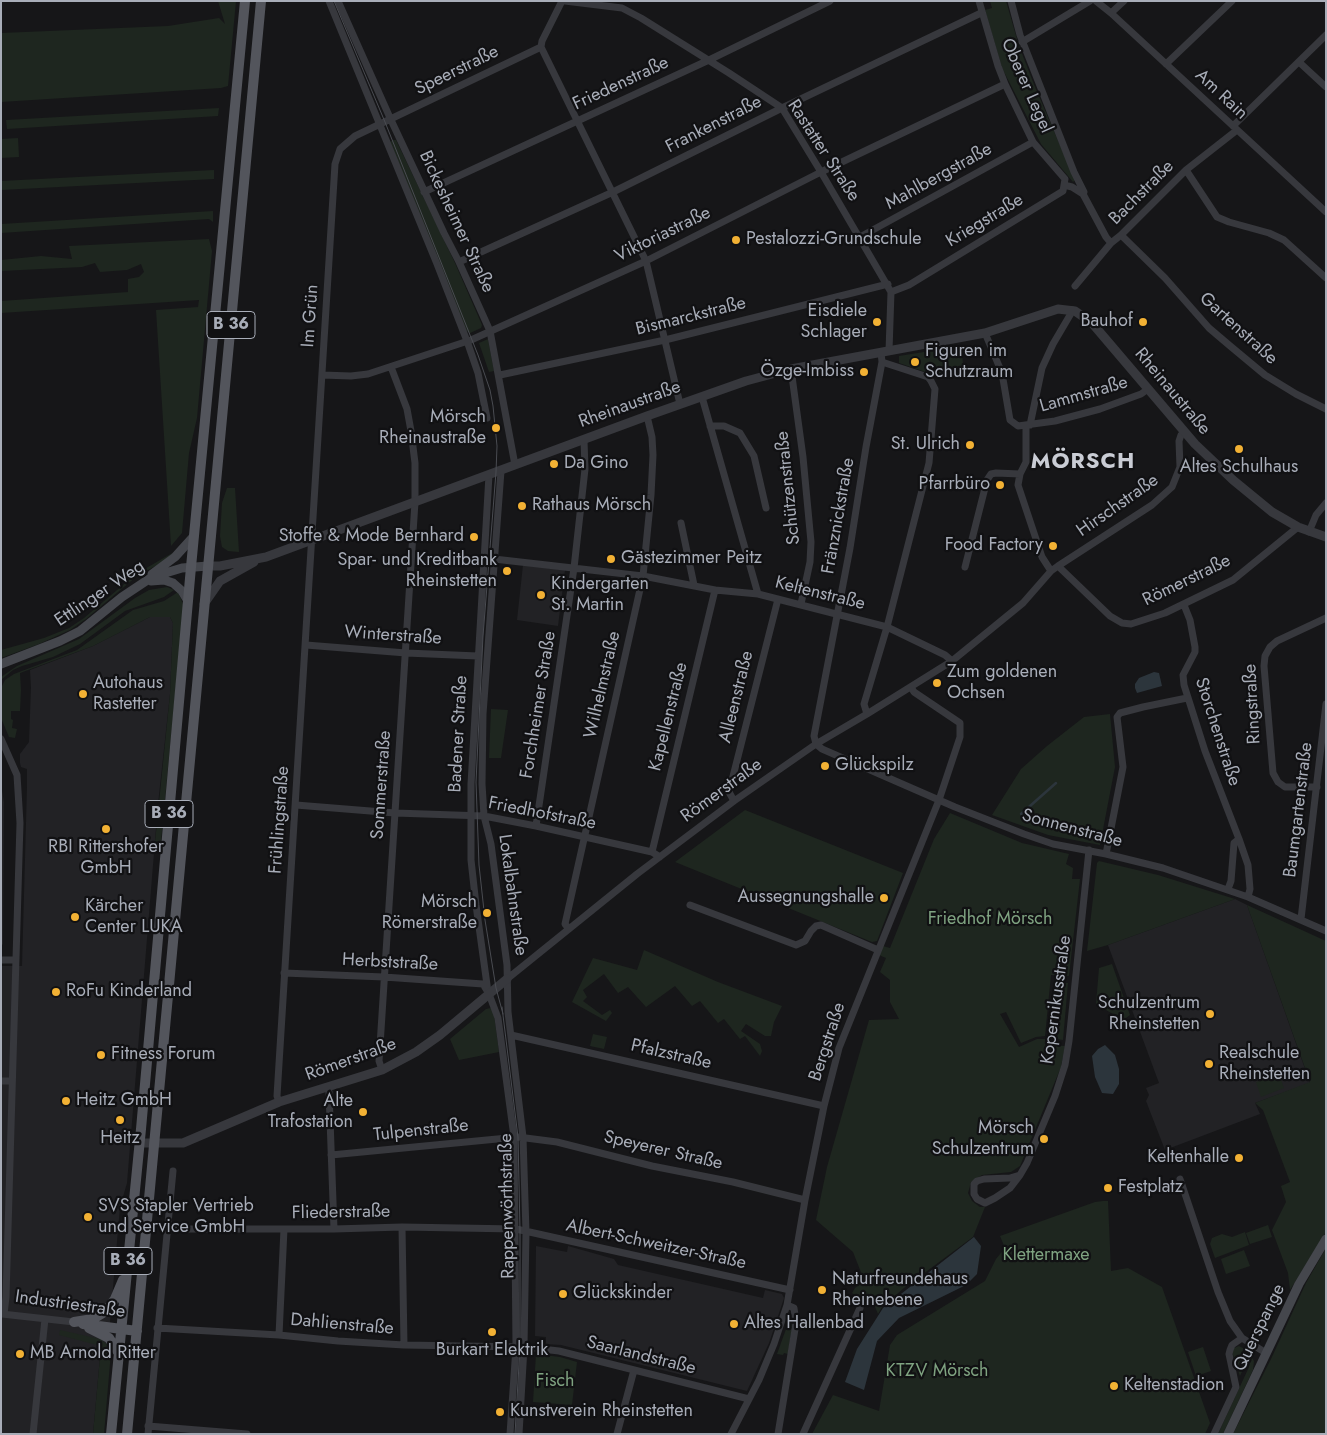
<!DOCTYPE html>
<html>
<head>
<meta charset="utf-8">
<style>
  body { margin:0 }
  #map { position:relative; width:1327px; height:1435px; overflow:hidden; background:#161618; font-family:Jost,sans-serif }
  canvas { display:block }
  .frame { position:absolute; inset:0; border:2px solid #a8adb8; pointer-events:none }
</style>
</head>
<body>
<div id="map">
<canvas width="1327" height="1435"></canvas>
<div class="frame"></div>
</div>
<script>
const ctx = document.querySelector('canvas').getContext('2d');
ctx.lineJoin = 'round';
function paint(path, color) {
  ctx.fillStyle = color;
  ctx.fill(path, 'evenodd');
}
function shape(rows) {
  const path = new Path2D();
  for (const r of rows) {
    path.moveTo(r[0], r[1]);
    for (let i = 2; i < r.length; i += 2) path.lineTo(r[i], r[i + 1]);
  }
  return path;
}
function trace(path, color, width, dash) {
  ctx.strokeStyle = color;
  ctx.lineWidth = width;
  ctx.lineCap = dash ? 'butt' : 'round';
  ctx.setLineDash(dash || []);
  ctx.stroke(path);
}
function drawText(font, color, halo, rows, align = 'center') {
  ctx.font = font + ' Jost,sans-serif';
  ctx.lineWidth = 4.5;
  ctx.setLineDash([]);
  ctx.textBaseline = 'middle';
  ctx.strokeStyle = halo;
  ctx.fillStyle = color;
  for (const [text, x, y, turn = 0] of rows) {
    ctx.save();
    ctx.translate(x, y);
    ctx.rotate((+turn || 0) * Math.PI / 180);
    ctx.textAlign = isNaN(turn) ? turn : align;
    if (halo) ctx.strokeText(text, 0, 0);
    ctx.fillText(text, 0, 0);
    ctx.restore();
  }
}
paint(shape([
  [523,565,565,570,558,626,517,620],
  [164,616,170,617,173,623,170,694,158,804,127,1183,120,1207,108,1345,101,1346,93,1434,1,1434,1,966,22,966,27,787,27,769,21,767,20,763,20,754,29,742,31,687,30,670,93,646,150,617],
  [1,785,4,802,3,944,1,946],
  [1235,899,1247,905,1310,1083,1255,1103,1260,1114,1165,1150,1146,1101,1149,1095,1146,1088,1159,1083,1108,945],
  [536,1246,567,1252,568,1246,614,1259,618,1265,763,1298,765,1290,782,1294,784,1298,769,1343,747,1391,561,1345,546,1344,546,1337,535,1336]
]), '#222225');
paint(shape([
  [218,1,236,1,228,86,221,88,1,102,1,33,168,26,219,18,225,24],
  [990,1,1006,1,1019,46,1035,87,1075,180,1073,182,1041,144,1002,68,985,10,992,8],
  [219,108,218,116,7,129,6,120],
  [18,138,19,157,1,158,1,139],
  [393,140,396,140,455,263,482,325,481,328,470,333,466,331,390,142],
  [214,170,214,179,1,190,1,181],
  [213,211,213,222,209,219,1,233,1,224],
  [209,239,212,251,197,418,189,453,182,533,171,546,156,310,198,307,199,300,1,313,1,301,128,292,128,279,139,277,144,272,141,264,127,270,100,272,95,263,82,267,1,271,1,260,41,256,72,259,69,246],
  [488,339,494,371,489,372,479,343],
  [961,346,964,373,931,374,899,363,899,356],
  [227,488,235,488,239,552,228,551,222,547,220,536,222,503],
  [174,552,163,562,137,576,86,619,70,630,39,644,1,658,1,650,44,638,69,628,84,618,136,574],
  [167,587,174,590,164,597,125,611,80,644,53,657,22,666,13,670,1,680,1,677,17,666,79,639,135,598,149,590],
  [178,592,183,604,183,611,161,841,155,842,170,694,173,623,170,617,150,617,93,646,20,673,21,690,20,711,11,711,11,719,13,720,12,728,17,729,15,738,9,737,1,718,1,688,5,680,14,674,77,650,133,610,164,601],
  [491,709,508,710,501,758,489,758],
  [1110,714,1115,767,1100,845,1048,835,992,815,1021,769,1047,746,1084,717],
  [745,810,903,873,877,941,872,942,675,862],
  [950,813,1022,843,1069,854,1066,864,1073,868,1072,879,1080,879,1069,976,1051,975,1045,1036,1036,1037,1021,1043,1006,1012,1000,1014,1019,1047,1037,1039,1045,1039,1045,1041,1049,1045,1065,1046,1061,1067,1020,1166,1011,1172,982,1175,971,1182,968,1193,972,1201,980,1207,985,1207,973,1237,904,1288,882,1307,878,1314,871,1297,866,1301,862,1301,852,1293,855,1288,864,1280,853,1252,816,1220,827,1167,869,1020,899,1019,890,1002,890,980,880,972,886,958,879,955,883,946,890,948,934,839],
  [1099,861,1158,875,1235,899,1108,945,1087,951,1097,863],
  [1247,905,1326,941,1326,1232,1290,1290,1288,1273,1272,1230,1286,1202,1281,1186,1290,1182,1263,1110,1255,1103,1310,1082],
  [644,950,718,982,782,1006,774,1022,771,1036,765,1036,746,1024,741,1031,760,1044,762,1051,760,1056,745,1036,740,1039,724,1019,718,1023,700,1001,692,1006,675,986,646,1007,628,987,618,993,604,974,583,990,587,997,583,1001,602,1015,610,1010,612,1013,606,1021,572,1002,593,958,637,970],
  [1112,964,1130,1015,1123,1020,1096,1004,1099,968],
  [1063,983,1068,983,1063,1040,1057,1039],
  [491,1008,494,1014,499,1052,459,1060,450,1039,486,1009],
  [593,1034,607,1037,604,1049,590,1046],
  [1279,1074,1284,1088,1261,1097,1256,1082],
  [1103,1201,1108,1201,1111,1271,1128,1268,1162,1287,1210,1423,1205,1434,812,1434,833,1395,879,1411,890,1345,897,1335,985,1281,996,1259,1005,1248,1000,1236,1095,1202],
  [1268,1225,1272,1237,1250,1244,1246,1233],
  [1245,1232,1249,1245,1215,1258,1210,1244,1212,1238,1222,1234,1232,1237],
  [1326,1248,1326,1434,1233,1434,1271,1359,1306,1283],
  [1244,1250,1250,1266,1226,1274,1221,1259],
  [790,1318,793,1320,788,1354,784,1353,783,1355,777,1354],
  [60,1330,100,1339,108,1345,111,1352,104,1434,93,1434,101,1346,59,1335],
  [1239,1346,1248,1351,1246,1363,1240,1376,1232,1352,1234,1348],
  [1203,1347,1211,1371,1196,1376,1188,1352],
  [536,1354,560,1357,577,1362,572,1405,533,1402],
  [1251,1356,1254,1361,1253,1370,1223,1434,1218,1434,1249,1367]
]), '#1e261f');
paint(shape([
  [1154,672,1159,673,1162,686,1137,693,1135,688,1135,684,1139,678],
  [1105,1045,1115,1055,1119,1069,1119,1084,1113,1094,1102,1093,1095,1077,1092,1056,1098,1049],
  [974,1237,981,1246,977,1274,966,1285,899,1318,877,1341,864,1390,845,1382,857,1349,883,1308]
]), '#2c353c');
trace(shape([
  [1021,814,1056,783]
]), '#2c353c', 2.5);
trace(shape([
  [329,1,437,264,467,341,478,373,487,418],
  [338,1,391,120,444,233,459,262,490,331,515,465],
  [562,1,542,41,541,47,646,261,680,404],
  [565,1,622,8,641,18,729,73,782,108,821,172,891,292,889,351],
  [1011,1,1020,35,1074,172,1084,192,1083,194],
  [1096,1,1111,13,1326,212],
  [1111,13,1124,1],
  [1022,42,1090,1],
  [1299,62,1326,87],
  [1166,64,1232,1],
  [1233,126,1326,35],
  [1186,170,1217,217,1229,222,1269,233,1284,240,1326,278],
  [1064,185,1072,187,1083,194,1106,237,1111,243],
  [424,192,709,60,830,1],
  [1121,235,1165,278,1209,328,1229,345,1265,375,1296,394,1326,409],
  [860,237,1033,142],
  [459,262,613,192,782,108,981,13],
  [1075,286,1111,243,1121,235,1186,170,1237,130],
  [891,292,909,285,1063,191,1065,179,1033,142,1005,84,998,66,979,1],
  [985,333,1002,373,1010,420,1018,426,1055,421,1100,409,1141,394,1148,389],
  [881,352,882,362,866,447,850,548,814,736,816,744,822,749,955,807,1024,834,1053,844,1106,854,1163,868,1248,897,1326,931],
  [791,369,803,457,811,542,810,562,801,604],
  [322,375,351,376,368,374,471,340,646,261,821,172,1005,84],
  [500,375,665,340,888,284],
  [702,397,758,594],
  [1030,425,1042,368,1053,344,1073,310],
  [710,426,724,426,740,433,754,456,766,508],
  [1026,426,1026,462,1020,474,1018,485,1042,557,1051,571],
  [501,471,483,714,482,784,484,816,491,844,507,965,508,1012,523,1137,526,1232,524,1347,519,1434],
  [681,523,694,585],
  [1309,532,1316,515,1326,503],
  [494,559,643,576,715,590,758,594,887,627,945,655,952,661],
  [1058,566,1152,505,1172,487,1180,467,1179,441,1181,435,1185,432],
  [965,567,987,480,991,474,996,473,1020,474],
  [1184,605,1190,620,1195,647,1195,652,1183,675,1184,685,1205,751,1239,839,1248,865,1250,889,1248,897],
  [306,645,406,653,478,656],
  [867,714,864,704,887,627,929,463,935,389,931,381,928,377,882,362],
  [1,739,17,775,20,823,6,1297,4,1314],
  [1317,787,1285,787,1278,782,1273,773,1264,666,1265,656,1270,647,1277,641,1326,618],
  [734,801,729,792,778,599],
  [296,805,395,813,484,816,536,826,652,852,660,857],
  [536,826,574,568,585,469,584,440],
  [652,852,715,590],
  [1106,854,1123,767,1117,717,1120,713,1143,707,1187,698],
  [1228,889,1231,881,1234,843,1239,839],
  [690,905,796,945,805,941,811,931,816,926,821,925,878,950],
  [1301,919,1326,704],
  [569,929,565,924,643,576,651,495,653,455,652,437,647,416],
  [1,960,16,960],
  [284,973,384,977,483,984,489,994,498,1018,514,1137,516,1347,510,1434],
  [507,979,637,874,734,801,816,744,867,714,952,661,1023,603,1051,571,1058,566,1110,616,1122,623,1131,624,1165,613,1233,580,1298,527],
  [488,992,476,905,471,860,471,784,489,475],
  [511,1035,824,1106],
  [382,1070,379,1061,415,502,415,463,411,431,407,409,391,367],
  [1,1081,12,1081],
  [327,1087,329,1092,334,1229],
  [279,1102,277,1096,335,164,340,149,355,136,541,47],
  [331,1155,518,1137,557,1142,652,1166,733,1182,805,1200],
  [1020,1175,1010,1188,995,1198,985,1203,977,1199,974,1194,974,1184,977,1181,984,1179,1010,1178,1020,1175,1027,1163,1055,1096,1065,1065,1069,1041,1089,850],
  [1180,1179,1218,1292,1230,1321,1242,1338,1266,1353],
  [402,1227,404,1345],
  [167,1229,334,1229,402,1227,516,1229,790,1290],
  [2,1314,74,1322],
  [157,1328,279,1335,338,1341,404,1345,524,1347,559,1351,749,1399],
  [279,1335,284,1229],
  [148,1426,247,1434],
  [33,1434,45,1319],
  [148,1434,173,1171],
  [617,1434,634,1370],
  [731,1434,759,1380,774,1344,787,1305,805,1200,824,1106,839,1048,939,800,960,737,960,723,914,692,911,687],
  [778,1434,796,1323,794,1308,787,1305],
  [803,1434,860,1308],
  [1214,1434,1236,1387,1229,1354,1230,1350,1232,1345,1242,1338]
]), '#37383d', 7);
trace(shape([
  [208,566,220,566,266,557,647,416,746,381,791,369,985,333,1058,309,1075,311,1092,323,1195,444,1233,480,1272,512,1298,527,1326,537],
  [204,604,220,581,254,562],
  [139,1143,183,1143,279,1102,382,1070,416,1052,440,1035,507,979]
]), '#37383d', 9);
trace(shape([
  [152,574,175,557,194,536],
  [151,581,164,580,173,583,182,591,188,601],
  [1,664,60,641,80,631,122,597,152,577,182,568,208,566],
  [1228,1434,1299,1284,1326,1239]
]), '#45474d', 9);
trace(shape([
  [74,1322,93,1319,106,1311,115,1299,123,1280],
  [83,1324,137,1331],
  [89,1328,109,1338,118,1352],
  [111,1434,141,1129,191,567,245,1],
  [127,1434,261,1]
]), '#53555c', 10);
trace(shape([
  [334,1,385,122,478,355,490,390,493,406,497,446,496,472,483,636,476,782,479,865,485,920,496,988,503,1014],
  [502,1007,518,1137,520,1230,520,1347,515,1434]
]), '#4a4c52', 1);
for (const [x, y, r, color] of [
  [736,240,5,"#f2b134"],
  [877,322,5,"#f2b134"],
  [1143,322,5,"#f2b134"],
  [915,362,5,"#f2b134"],
  [864,372,5,"#f2b134"],
  [496,428,5,"#f2b134"],
  [970,445,5,"#f2b134"],
  [1239,449,5,"#f2b134"],
  [554,464,5,"#f2b134"],
  [1000,485,5,"#f2b134"],
  [522,506,5,"#f2b134"],
  [474,537,5,"#f2b134"],
  [1053,546,5,"#f2b134"],
  [611,559,5,"#f2b134"],
  [507,571,5,"#f2b134"],
  [541,595,5,"#f2b134"],
  [937,683,5,"#f2b134"],
  [83,694,5,"#f2b134"],
  [825,766,5,"#f2b134"],
  [106,829,5,"#f2b134"],
  [884,898,5,"#f2b134"],
  [487,913,5,"#f2b134"],
  [75,917,5,"#f2b134"],
  [56,992,5,"#f2b134"],
  [1210,1014,5,"#f2b134"],
  [101,1055,5,"#f2b134"],
  [1209,1064,5,"#f2b134"],
  [66,1101,5,"#f2b134"],
  [363,1112,5,"#f2b134"],
  [120,1120,5,"#f2b134"],
  [1044,1139,5,"#f2b134"],
  [1239,1158,5,"#f2b134"],
  [1108,1188,5,"#f2b134"],
  [88,1217,5,"#f2b134"],
  [822,1290,5,"#f2b134"],
  [563,1294,5,"#f2b134"],
  [734,1324,5,"#f2b134"],
  [492,1332,5,"#f2b134"],
  [20,1354,5,"#f2b134"],
  [1114,1386,5,"#f2b134"],
  [500,1412,5,"#f2b134"]
]) {
  const dot = new Path2D();
  dot.arc(x, y, r, 0, 2 * Math.PI);
  ctx.fillStyle = color;
  ctx.fill(dot);
  trace(dot, '#111113', 2);
}
for (const [x, y, w] of [
  [231,325,48],
  [169,814,48],
  [128,1261,48]
]) {
  const box = new Path2D();
  box.roundRect(x - w / 2, y - 13.5, w, 27, 4);
  ctx.fillStyle = '#111113';
  ctx.fill(box);
  trace(box, '#a8adb8', 1);
}
drawText('bold 16px', '#a8adb8', null, [
  ["B 36",231,325],
  ["B 36",169,814],
  ["B 36",128,1261]
]);
drawText('18px', '#a8adb8', '#111113', [
  ["Speerstraße",457,71,-26],
  ["Friedenstraße",621,84,-25],
  ["Oberer Legel",1026,86,66],
  ["Am Rain",1221,95,43],
  ["Frankenstraße",714,125,-27],
  ["Rastatter Straße",823,151,57],
  ["Mahlbergstraße",939,177,-29],
  ["Bachstraße",1142,193,-45],
  ["Kriegstraße",985,221,-31],
  ["Bickesheimer Straße",456,222,65],
  ["Viktoriastraße",663,235,-26],
  ["Im Grün",311,316,-86],
  ["Bismarckstraße",691,317,-14],
  ["Gartenstraße",1238,329,42],
  ["Rheinaustraße",1172,392,50],
  ["Lammstraße",1084,395,-16],
  ["Rheinaustraße",630,405,-20],
  ["Schützenstraße",789,488,-96],
  ["Hirschstraße",1118,506,-35],
  ["Fränznickstraße",839,516,-80],
  ["Römerstraße",1187,581,-26],
  ["Ettlinger Weg",100,594,-34],
  ["Keltenstraße",820,594,14],
  ["Winterstraße",393,636,4],
  ["Wilhelmstraße",603,685,-77],
  ["Alleenstraße",737,697,-76],
  ["Ringstraße",1253,704,-93],
  ["Forchheimer Straße",539,705,-81],
  ["Kapellenstraße",669,717,-76],
  ["Storchenstraße",1217,732,72],
  ["Badener Straße",459,734,-87],
  ["Sommerstraße",382,785,-86],
  ["Römerstraße",722,791,-36],
  ["Baumgartenstraße",1299,810,-83],
  ["Friedhofstraße",542,814,11],
  ["Frühlingstraße",280,820,-86],
  ["Sonnenstraße",1072,829,15],
  ["Lokalbahnstraße",512,895,82],
  ["Herbststraße",390,963,3],
  ["Kopernikusstraße",1057,1000,-82],
  ["Bergstraße",828,1042,-72],
  ["Pfalzstraße",671,1055,13],
  ["Römerstraße",351,1060,-20],
  ["Tulpenstraße",421,1131,-6],
  ["Speyerer Straße",663,1151,13],
  ["Rappenwörthstraße",508,1206,-91],
  ["Fliederstraße",341,1213,-1],
  ["Albert-Schweitzer-Straße",656,1245,12],
  ["Industriestraße",70,1305,8],
  ["Dahlienstraße",342,1325,5],
  ["Querspange",1260,1328,-64],
  ["Saarlandstraße",641,1356,14]
]);
drawText('18px', '#a8adb8', '#111113', [
  ["Pestalozzi-Grundschule",746,240],
  ["Eisdiele",867,312,"right"],
  ["Schlager",867,333,"right"],
  ["Bauhof",1133,322,"right"],
  ["Figuren im",925,352],
  ["Schutzraum",925,373],
  ["Özge-Imbiss",854,372,"right"],
  ["Mörsch",486,418,"right"],
  ["Rheinaustraße",486,439,"right"],
  ["St. Ulrich",960,445,"right"],
  ["Da Gino",564,464],
  ["Altes Schulhaus",1239,468,"center"],
  ["Pfarrbüro",990,485,"right"],
  ["Rathaus Mörsch",532,506],
  ["Stoffe & Mode Bernhard",464,537,"right"],
  ["Food Factory",1043,546,"right"],
  ["Gästezimmer Peitz",621,559],
  ["Spar- und Kreditbank",497,561,"right"],
  ["Rheinstetten",497,582,"right"],
  ["Kindergarten",551,585],
  ["St. Martin",551,606],
  ["Zum goldenen",947,673],
  ["Ochsen",947,694],
  ["Autohaus",93,684],
  ["Rastetter",93,705],
  ["Glückspilz",835,766],
  ["RBI Rittershofer",106,848,"center"],
  ["GmbH",106,869,"center"],
  ["Aussegnungshalle",874,898,"right"],
  ["Mörsch",477,903,"right"],
  ["Römerstraße",477,924,"right"],
  ["Kärcher",85,907],
  ["Center LUKA",85,928],
  ["RoFu Kinderland",66,992],
  ["Schulzentrum",1200,1004,"right"],
  ["Rheinstetten",1200,1025,"right"],
  ["Realschule",1219,1054],
  ["Rheinstetten",1219,1075],
  ["Fitness Forum",111,1055],
  ["Heitz GmbH",76,1101],
  ["Alte",353,1102,"right"],
  ["Trafostation",353,1123,"right"],
  ["Mörsch",1034,1129,"right"],
  ["Schulzentrum",1034,1150,"right"],
  ["Heitz",120,1139,"center"],
  ["Keltenhalle",1229,1158,"right"],
  ["Festplatz",1118,1188],
  ["SVS Stapler Vertrieb",98,1207],
  ["und Service GmbH",98,1228],
  ["Naturfreundehaus",832,1280],
  ["Rheinebene",832,1301],
  ["Glückskinder",573,1294],
  ["Altes Hallenbad",744,1324],
  ["Burkart Elektrik",492,1351,"center"],
  ["MB Arnold Ritter",30,1354],
  ["Keltenstadion",1124,1386],
  ["Kunstverein Rheinstetten",510,1412]
], 'left');
drawText('18px', '#7fa381', '#111113', [
  ["Friedhof Mörsch",990,920],
  ["Klettermaxe",1046,1256],
  ["KTZV Mörsch",937,1372],
  ["Fisch",555,1382]
]);
ctx.letterSpacing = '1px';
drawText('bold 22px', '#c9ccd4', '#111113', [
  ["MÖRSCH",1083,463]
]);
ctx.letterSpacing = '0px';
</script>
</body>
</html>
